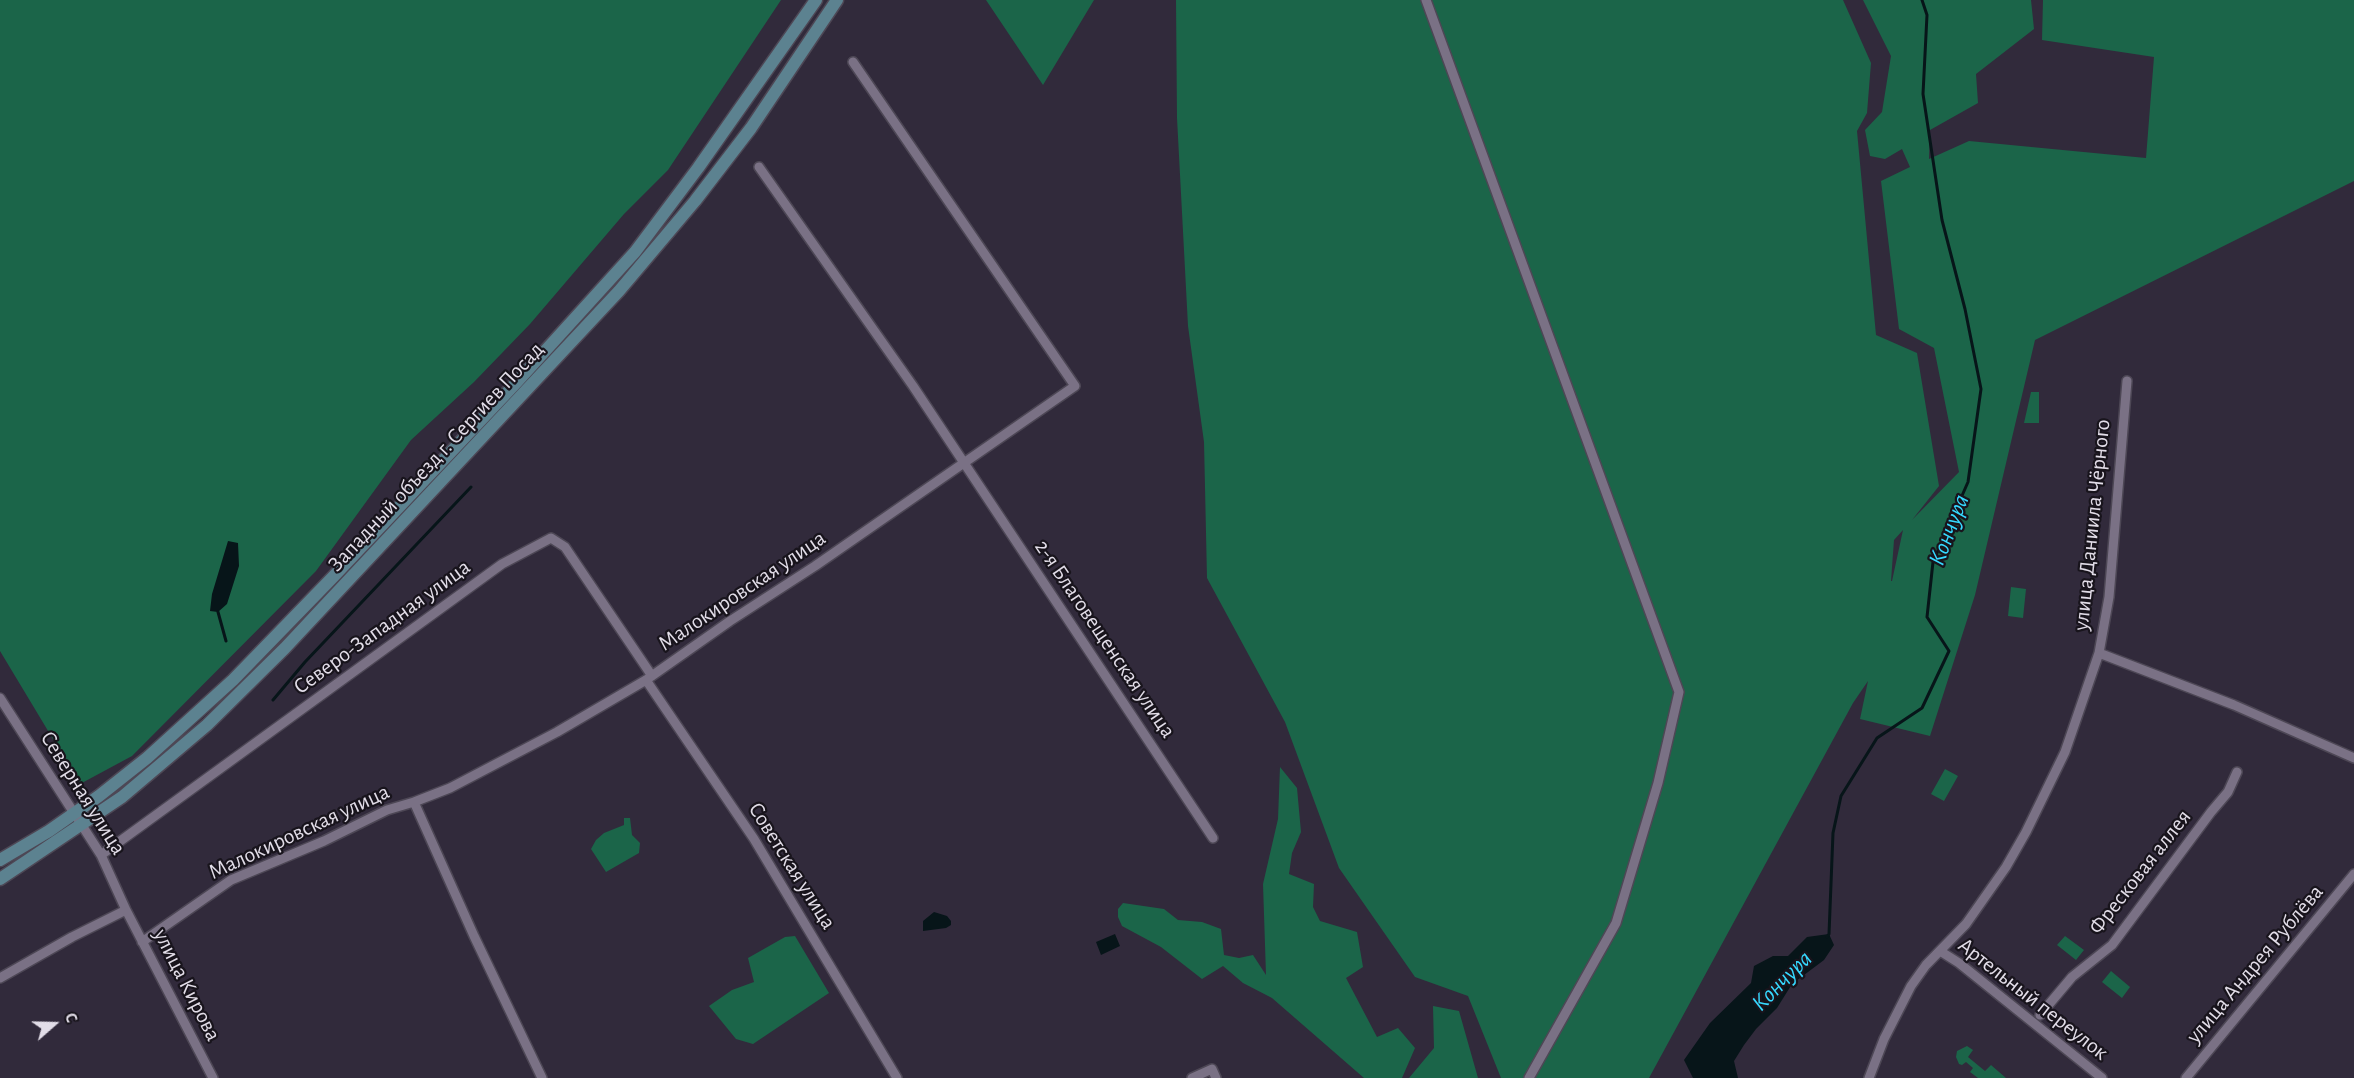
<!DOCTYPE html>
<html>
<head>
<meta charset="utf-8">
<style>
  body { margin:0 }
  #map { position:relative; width:2354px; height:1078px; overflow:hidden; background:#312a3b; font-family:"Alegreya Sans",sans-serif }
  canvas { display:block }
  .north { position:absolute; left:24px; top:994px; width:60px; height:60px; -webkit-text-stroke:4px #18141c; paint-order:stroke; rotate:70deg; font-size:16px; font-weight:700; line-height:24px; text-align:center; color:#e2dde8 }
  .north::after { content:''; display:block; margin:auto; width:21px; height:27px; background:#e2dde8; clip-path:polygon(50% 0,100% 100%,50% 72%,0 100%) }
</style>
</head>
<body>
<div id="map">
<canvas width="2354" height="1078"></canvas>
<div class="north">С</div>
</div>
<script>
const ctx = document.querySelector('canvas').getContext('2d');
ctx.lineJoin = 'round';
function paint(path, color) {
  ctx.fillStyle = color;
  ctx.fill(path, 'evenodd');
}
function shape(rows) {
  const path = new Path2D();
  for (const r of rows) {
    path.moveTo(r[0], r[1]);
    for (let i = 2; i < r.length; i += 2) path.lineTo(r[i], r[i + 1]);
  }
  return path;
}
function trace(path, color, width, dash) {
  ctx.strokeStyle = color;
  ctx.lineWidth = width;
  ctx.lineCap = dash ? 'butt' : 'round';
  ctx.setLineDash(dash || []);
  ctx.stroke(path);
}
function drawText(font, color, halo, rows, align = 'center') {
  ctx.font = font + ' "Alegreya Sans",sans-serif';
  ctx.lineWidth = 4.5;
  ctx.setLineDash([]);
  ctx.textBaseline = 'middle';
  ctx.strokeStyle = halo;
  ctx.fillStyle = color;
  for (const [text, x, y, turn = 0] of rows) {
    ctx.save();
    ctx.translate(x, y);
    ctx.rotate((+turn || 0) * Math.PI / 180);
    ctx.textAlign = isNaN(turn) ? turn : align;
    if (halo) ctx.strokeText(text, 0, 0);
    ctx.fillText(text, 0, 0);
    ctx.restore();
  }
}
paint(shape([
  [0,0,781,0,668,170,624,214,530,324,474,382,411,440,316,571,132,756,80,784,0,651],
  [986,0,1094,0,1043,85],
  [1176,0,1843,0,1871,63,1867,113,1857,131,1876,335,1917,353,1939,486,1912,520,1959,472,1934,348,1899,329,1881,181,1910,167,1902,149,1885,159,1870,156,1865,130,1882,112,1891,56,1863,0,2031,0,2034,29,1976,74,1978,103,1930,130,1929,159,1969,141,2146,158,2154,57,2042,40,2043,0,2354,0,2354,181,2035,340,1975,595,1930,736,1860,719,1868,681,1853,703,1649,1078,1501,1078,1468,996,1415,977,1339,868,1285,722,1207,578,1204,442,1188,326,1177,118],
  [1903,530,1892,581,1891,581,1894,540],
  [2031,392,2039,392,2039,423,2024,423],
  [2011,587,2026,589,2023,618,2008,616],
  [1280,767,1297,788,1301,832,1292,853,1289,874,1314,884,1313,907,1320,921,1357,932,1363,967,1346,978,1377,1037,1398,1028,1415,1048,1402,1078,1364,1078,1272,998,1243,983,1223,966,1202,979,1161,947,1122,926,1118,917,1118,909,1123,903,1164,909,1178,920,1202,922,1221,929,1224,955,1239,958,1253,955,1266,975,1263,884,1278,819],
  [1945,769,1958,776,1944,801,1931,794],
  [624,818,630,818,632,835,640,843,639,853,606,872,591,849,596,840,604,833,624,825],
  [795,936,829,993,753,1044,736,1039,709,1006,732,990,754,982,748,958,785,937],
  [2065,936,2084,950,2076,960,2057,945],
  [2111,971,2130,987,2122,998,2102,982],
  [1433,1006,1459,1011,1478,1078,1409,1078,1434,1048],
  [1967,1046,1973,1050,1968,1057,1985,1071,1991,1065,2006,1078,1978,1078,1970,1072,1973,1068,1966,1062,1962,1065,1959,1064,1956,1057,1957,1051]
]), '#1b6549');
paint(shape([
  [228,541,238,543,239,566,227,604,218,612,210,611,212,594],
  [934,912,947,916,951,921,951,925,946,928,923,931,923,921],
  [1115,934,1120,946,1101,955,1096,942],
  [1829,934,1834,945,1824,960,1792,984,1777,1008,1756,1029,1744,1045,1734,1061,1738,1078,1693,1078,1684,1060,1710,1023,1751,983,1754,966,1773,956,1788,956,1807,937]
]), '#071519');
trace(shape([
  [218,612,226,641],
  [273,700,305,662,471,487],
  [1827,937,1829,934,1833,833,1841,796,1877,738,1922,708,1949,651,1927,617,1933,562,1968,482,1981,389,1965,309,1942,220,1923,94,1927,15,1922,0]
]), '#071519', 3);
const minor = shape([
  [1426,0,1679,692,1658,783,1616,923,1529,1078],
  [759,167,913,386,1213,838],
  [2099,653,2234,705,2354,758],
  [646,680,754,839,897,1078],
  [0,698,101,855,126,910,213,1078],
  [414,802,474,936,542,1078],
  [101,855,502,564,551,538,565,547,652,676],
  [142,942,231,880,324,841,387,810,414,802,450,788,557,732,646,680,730,621,815,566,1075,386,853,62],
  [1940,951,1959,963,2102,1078],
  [0,978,72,937,126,910],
  [2040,1015,2072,977,2112,945,2211,812,2228,792,2237,772],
  [1192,1078,1212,1069,1216,1078],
  [1869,1078,1884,1039,1911,986,1926,965,1966,924,2006,867,2026,832,2065,752,2099,653,2109,597,2127,381],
  [2186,1078,2354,874]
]);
const major = shape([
  [0,860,49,831,99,796,147,758,233,680,333,577,516,383,635,252,698,168,816,0],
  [0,879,122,797,207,725,285,648,619,291,695,201,751,128,837,0]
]);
trace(minor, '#4d4755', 12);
trace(major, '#4d4755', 15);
trace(minor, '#7a7185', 9);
trace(major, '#5c8290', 12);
drawText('22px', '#e2dde8', '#18141c', [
  ["Западный объезд г. Сергиев Посад",436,457,-47],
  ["улица Даниила Чёрного",2092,525,-84],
  ["Малокировская улица",742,591,-34],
  ["Северо-Западная улица",382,627,-36],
  ["2-я Благовещенская улица",1105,639,56],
  ["Северная улица",83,793,58],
  ["Малокировская улица",299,832,-25],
  ["Советская улица",792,866,58],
  ["Фресковая аллея",2140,872,-52],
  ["улица Андрея Рублёва",2255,964,-50],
  ["улица Кирова",187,985,63],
  ["Артельный переулок",2033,999,38]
]);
drawText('italic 24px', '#36d9ff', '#18141c', [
  ["Кончура",1949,530,-69],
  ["Кончура",1782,981,-45]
]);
</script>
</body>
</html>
